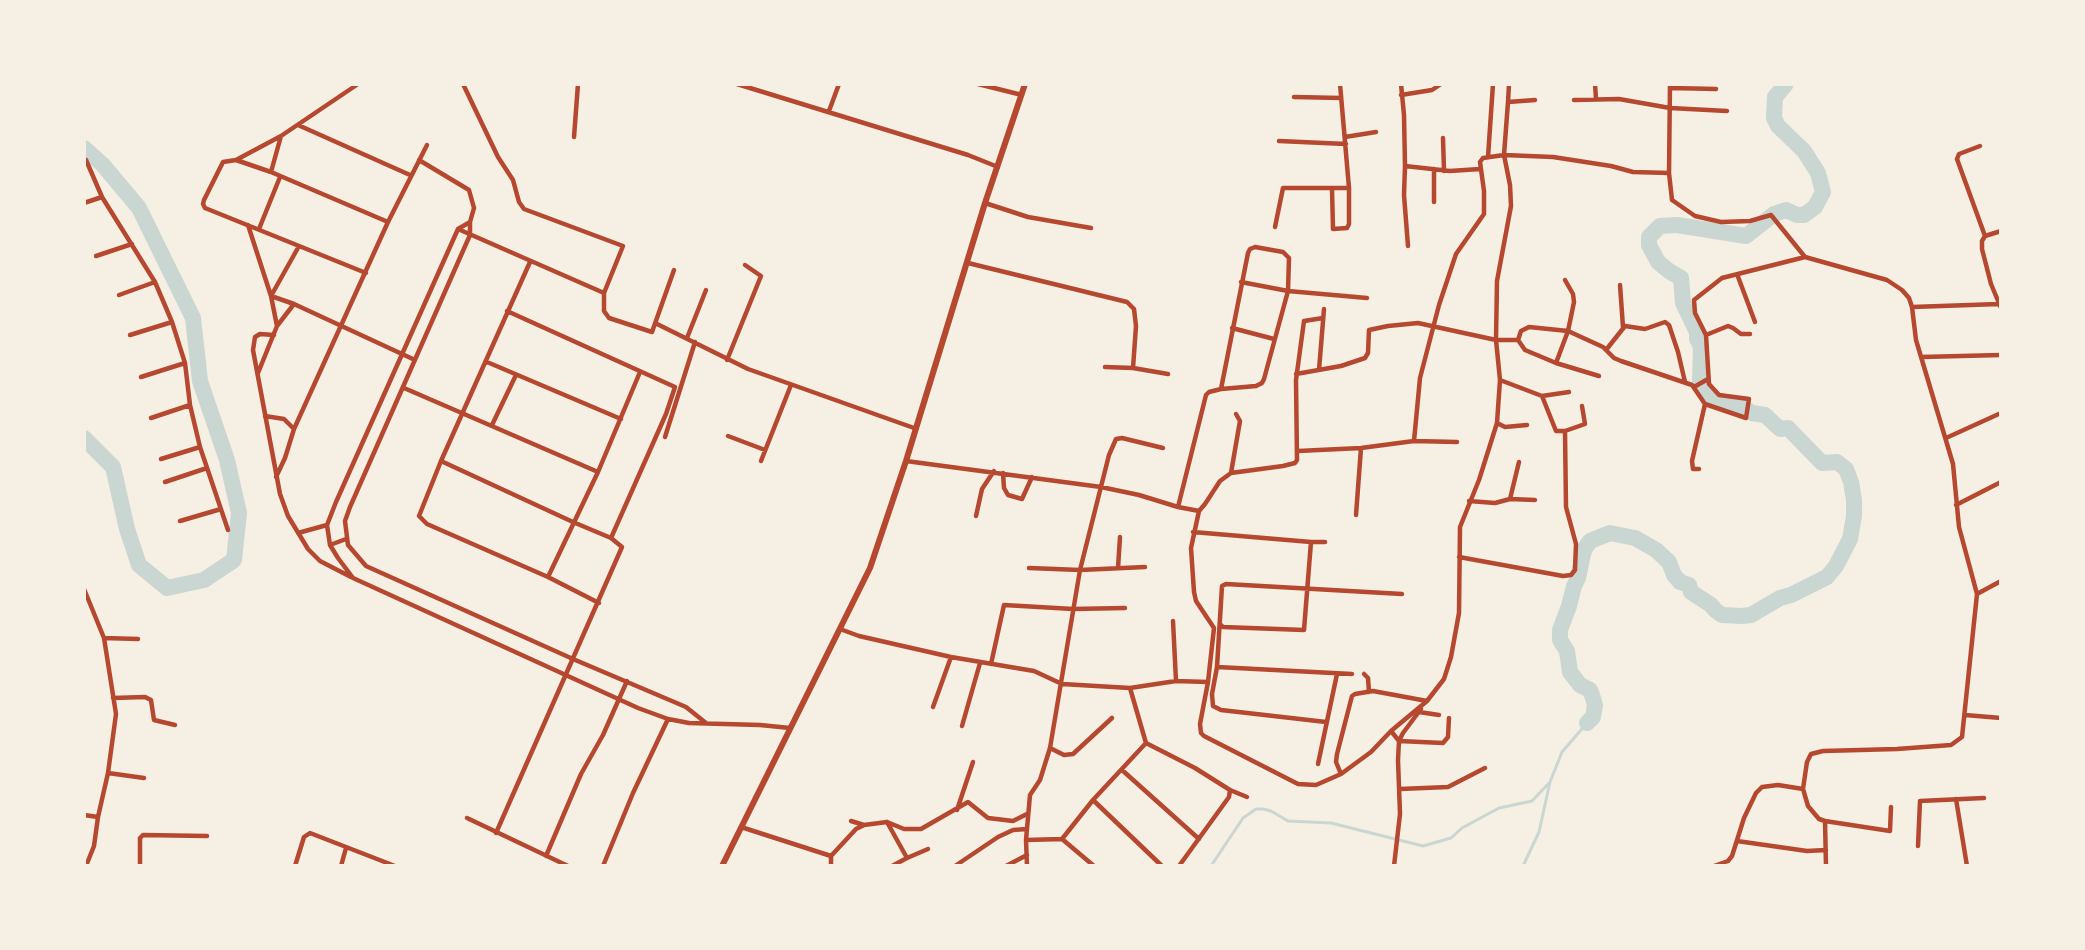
<!DOCTYPE html>
<html>
<head>
<meta charset="utf-8">
<style>
  body { margin:0 }
  #map { position:relative; width:2085px; height:950px; overflow:hidden; background:#f6efe4; font-family:Overpass,sans-serif }
  canvas { display:block }
  .frame { position:absolute; inset:0; border:86px solid #f6efe4; pointer-events:none }
</style>
</head>
<body>
<div id="map">
<canvas width="2085" height="950"></canvas>
<div class="frame"></div>
</div>
<script>
const ctx = document.querySelector('canvas').getContext('2d');
ctx.lineJoin = 'round';
function shape(rows) {
  const path = new Path2D();
  for (const r of rows) {
    path.moveTo(r[0], r[1]);
    for (let i = 2; i < r.length; i += 2) path.lineTo(r[i], r[i + 1]);
  }
  return path;
}
function trace(path, color, width, dash) {
  ctx.strokeStyle = color;
  ctx.lineWidth = width;
  ctx.lineCap = dash ? 'butt' : 'round';
  ctx.setLineDash(dash || []);
  ctx.stroke(path);
}
trace(shape([
  [1211,866,1243,818,1256,809,1263,809,1271,811,1288,821,1331,823,1423,846,1451,838,1462,828,1499,808,1532,801,1550,782],
  [1523,866,1539,832,1550,782,1562,752,1587,723]
]), '#c9d6d2', 3);
trace(shape([
  [84,148,103,165,139,208,193,318,200,381,227,460,239,513,234,560,204,580,167,588,139,565,127,529,113,467,84,438],
  [1587,723,1593,717,1595,705,1592,695,1590,690,1580,685,1570,672,1567,651,1560,640,1560,630,1569,606,1574,586,1578,578,1584,550,1590,541,1610,533,1635,538,1656,550,1669,562,1674,575,1680,582,1689,585,1691,592,1711,605,1715,610,1722,615,1741,616,1751,615,1780,598,1791,595,1827,577,1836,566,1850,539,1854,516,1854,500,1851,482,1846,469,1837,462,1822,463,1788,428,1780,429,1765,415,1752,413,1739,405,1721,403,1715,399,1706,390,1700,380,1701,347,1697,339,1697,332,1683,303,1681,278,1669,271,1658,262,1649,245,1649,237,1660,226,1677,225,1746,236,1774,214,1786,210,1797,215,1804,215,1815,207,1823,192,1818,173,1804,151,1778,126,1774,118,1775,97,1786,84]
]), '#c9d6d2', 16);
trace(shape([
  [463,84,498,157,513,180,519,202,524,209,623,246,604,293,604,311,609,318,652,332,674,270],
  [737,84,968,155,998,167],
  [978,84,1022,95],
  [1401,84,1404,115,1405,166,1450,171,1480,169],
  [1595,84,1596,99],
  [1670,84,1669,173,1672,200,1695,216,1721,222,1750,221,1771,215,1805,257],
  [1670,88,1716,89],
  [1401,95,1432,90,1441,84],
  [1294,97,1341,98],
  [1574,100,1619,99,1670,108,1727,111],
  [1508,102,1509,84],
  [829,111,839,84],
  [298,125,410,175],
  [574,137,578,84],
  [1345,137,1376,132],
  [1443,138,1444,171],
  [1279,141,1346,144],
  [1980,146,1959,154,1957,159,1985,236],
  [1488,157,1493,84],
  [84,159,86,160,102,197,155,282,172,322,185,363,190,405,200,447,228,530],
  [236,160,281,136,358,84],
  [419,160,469,190,474,208,470,222,470,235,350,507,345,521,348,545,366,566,573,659,686,707,706,723],
  [1405,166,1404,195,1408,246],
  [1434,169,1434,202],
  [271,172,281,136],
  [1332,189,1333,229,1347,228,1349,224,1349,188,1340,84],
  [84,203,102,197],
  [985,203,1028,217,1091,228],
  [470,222,458,229,336,502,327,525,330,545,338,558,353,578,638,708,668,719,689,723,760,725,790,728],
  [248,225,271,296,277,326],
  [1275,227,1283,188,1349,188],
  [259,229,280,177],
  [458,229,604,293],
  [1985,236,1982,241,1982,249,1991,284,2001,308],
  [1985,236,2001,231],
  [96,256,132,244],
  [530,262,441,461,419,516,427,524,548,577,599,603],
  [968,263,1127,302,1134,309,1136,326,1133,368,1168,374],
  [366,273,205,208,203,204,204,200,223,162,236,160,271,172,388,222],
  [1737,274,1755,322],
  [1241,282,1288,291,1367,298],
  [1620,285,1623,327],
  [119,295,155,282],
  [294,304,271,296,299,246],
  [1912,307,1999,304],
  [507,311,675,387,666,414,611,538],
  [655,323,748,369,914,428],
  [1232,328,1274,339],
  [130,335,172,322],
  [274,335,260,334,255,337,253,350,280,494,288,516,308,549,320,561,351,577],
  [1706,335,1728,326,1733,328,1741,334,1750,334],
  [687,338,706,290],
  [1606,350,1625,326,1645,329,1665,322,1669,325,1678,352,1685,382],
  [1921,357,2001,355],
  [727,360,761,276,745,265],
  [487,362,621,419],
  [1556,363,1568,331,1574,302,1573,294,1565,280],
  [1105,367,1133,368],
  [1319,370,1324,309],
  [258,373,277,326,294,304,415,360],
  [1296,374,1341,366,1365,358,1368,353,1369,330,1388,326,1418,323,1496,340,1518,340],
  [1599,376,1556,363,1525,350,1518,340,1521,331,1529,327,1568,331,1603,347,1614,358,1621,361,1692,385,1705,404,1746,418,1749,399,1719,395,1709,384,1706,335,1695,313,1694,300,1722,278,1805,257,1887,280,1902,290,1909,298,1912,307,1916,340,1953,464,1959,527,1977,594,1962,737,1951,745,1897,749,1823,751,1811,754,1807,762,1803,789,1778,785,1762,787,1756,793,1744,818,1732,856,1728,861,1714,866],
  [141,377,185,363],
  [1500,380,1542,396,1569,392],
  [1694,387,1708,379],
  [404,388,598,472],
  [1542,396,1556,431,1565,431,1585,424,1582,406],
  [265,416,284,419,294,429],
  [151,418,190,405],
  [492,425,516,375],
  [1527,425,1505,427,1497,423,1500,380,1496,340,1497,281,1511,206,1510,185,1504,155,1508,102,1535,100],
  [728,436,765,450],
  [665,437,695,342],
  [1946,438,2001,413],
  [1414,441,1457,442],
  [1298,451,1361,448,1414,441,1420,378,1439,305,1456,254,1484,214,1484,191,1480,162,1483,158,1504,155,1553,157,1611,166,1633,172,1669,173],
  [161,459,200,447],
  [441,461,573,522,611,538,622,547,496,833],
  [761,461,791,385],
  [906,461,1101,487,1139,495,1178,507,1199,511,1191,548,1194,592,1196,601,1214,628,1208,682,1200,724,1201,733,1204,736,1298,784,1316,785,1341,774,1371,752,1391,731,1427,701,1444,679,1451,657,1459,613,1460,527,1479,480,1497,423],
  [1699,469,1693,469,1692,461,1705,404],
  [1003,473,1004,488,1008,495,1022,499,1032,477],
  [1231,473,1240,421,1236,414],
  [276,477,285,458,294,429,388,222,427,145],
  [165,482,207,468],
  [1510,499,1519,462],
  [1469,501,1495,503,1510,499,1535,500],
  [1956,505,2001,482],
  [1178,507,1206,395,1209,392,1221,389,1256,386,1262,383,1264,379,1288,291,1289,258,1283,252,1255,247,1250,249,1248,253,1221,389],
  [1199,511,1205,504,1220,481,1231,473,1283,466,1295,463,1297,460,1296,380,1304,321,1323,318],
  [1356,515,1361,448],
  [976,516,982,489,994,471],
  [180,521,221,509],
  [1193,532,1311,542,1304,630,1223,627,1221,625],
  [298,533,327,525],
  [1311,542,1325,542],
  [330,545,346,539],
  [1459,557,1563,576,1571,575,1575,570,1576,544,1566,507,1565,431],
  [1029,568,1080,570,1145,567],
  [1118,568,1120,537],
  [548,577,598,472,640,372],
  [84,589,104,638,116,714,108,773,98,817,94,846,86,866],
  [1977,594,2001,581],
  [1173,621,1176,681],
  [840,629,859,636,951,657,1034,671,1062,684,1130,688,1176,681,1208,682],
  [104,638,138,639],
  [991,664,1004,605,1073,609,1125,608],
  [1217,667,1352,674],
  [1364,674,1368,678,1369,692],
  [113,698,145,697,151,700,154,720,175,725],
  [933,707,951,657],
  [1419,712,1439,715],
  [1965,715,2001,718],
  [1326,722,1221,710,1213,706,1212,694,1217,667,1222,586,1226,584,1402,594],
  [962,726,980,663],
  [1391,731,1399,741,1443,743,1448,737,1449,718],
  [1146,743,1195,768,1230,790,1229,797,1179,866],
  [1050,748,1064,755,1073,754,1112,718],
  [1318,764,1337,674],
  [1122,770,1199,839],
  [108,773,144,778],
  [1341,774,1336,762,1337,754,1352,696,1355,694,1373,691,1427,701,1426,702],
  [1400,789,1448,787,1485,768],
  [1803,789,1808,806,1819,819,1825,821,1890,831,1891,807],
  [1230,790,1247,797],
  [1956,799,1967,866],
  [1093,800,1162,866],
  [957,810,973,762],
  [84,815,98,817],
  [467,818,568,866],
  [851,821,864,825],
  [1825,821,1826,866],
  [887,822,907,858,928,849],
  [741,827,831,856],
  [1062,839,1093,800,1146,743,1130,688],
  [1026,840,1062,839,1094,866],
  [1737,841,1807,851,1826,850],
  [1918,846,1920,801,1984,798],
  [546,856,581,774,603,735,627,681],
  [831,856,856,829,864,825,887,822,904,829,921,829,968,802,988,818,1013,821,1027,814],
  [140,866,140,838,143,835,207,836],
  [295,866,304,837,310,833,395,866],
  [341,866,346,848],
  [603,866,633,793,668,719],
  [831,866,831,856],
  [892,866,907,858],
  [955,866,998,837,1013,830,1027,829],
  [1006,866,1027,855],
  [1027,866,1026,840,1030,795,1040,780,1050,748,1080,570,1109,455,1116,439,1122,438,1163,448],
  [1394,866,1400,814,1398,760,1399,741,1403,733,1421,709]
]), '#b5482f', 4.5);
trace(shape([
  [722,866,870,568,906,461,985,203,1025,84]
]), '#b5482f', 6);
</script>
</body>
</html>
